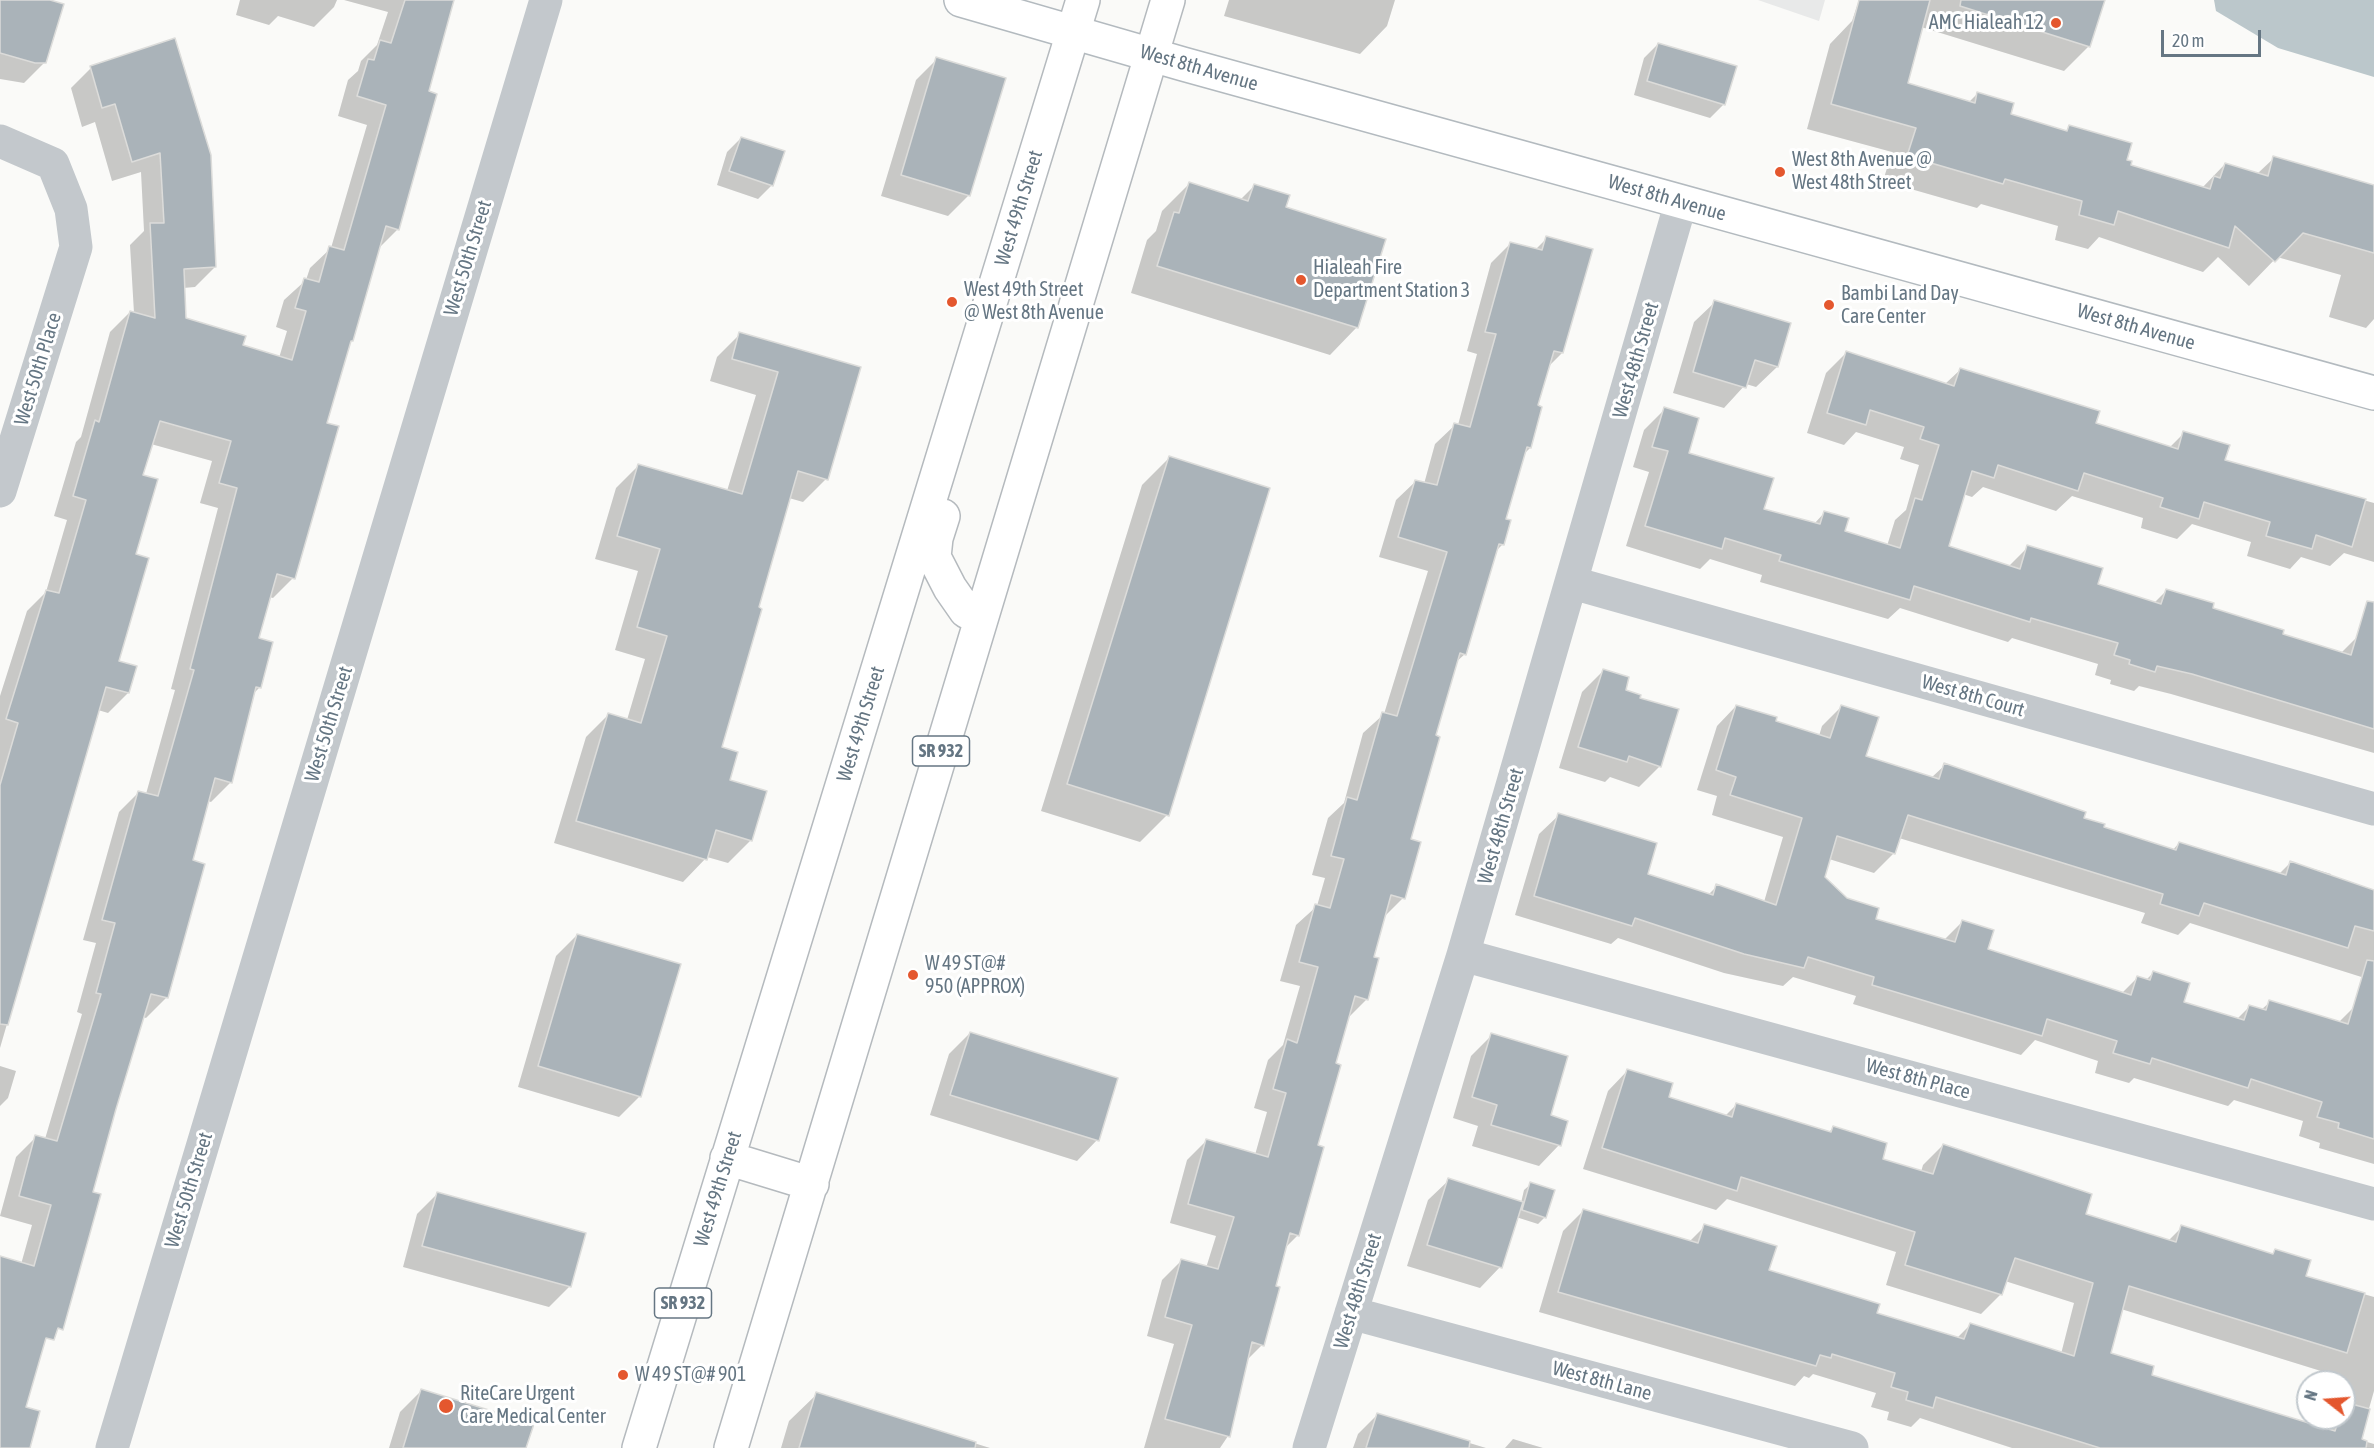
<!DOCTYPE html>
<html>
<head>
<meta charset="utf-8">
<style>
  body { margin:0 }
  #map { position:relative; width:2374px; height:1448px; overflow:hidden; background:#fafaf8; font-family:"Asap Condensed",sans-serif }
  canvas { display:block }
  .north { position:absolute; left:2296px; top:1370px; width:60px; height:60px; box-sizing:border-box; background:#fff; border:2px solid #c1c8cd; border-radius:50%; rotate:287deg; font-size:16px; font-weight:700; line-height:24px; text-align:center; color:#657683 }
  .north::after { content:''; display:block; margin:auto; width:21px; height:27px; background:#e4572e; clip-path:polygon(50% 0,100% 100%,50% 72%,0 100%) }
  .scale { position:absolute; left:2161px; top:30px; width:100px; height:27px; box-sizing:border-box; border:3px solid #657683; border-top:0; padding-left:8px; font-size:18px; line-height:21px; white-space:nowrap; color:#657683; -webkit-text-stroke:4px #fff; paint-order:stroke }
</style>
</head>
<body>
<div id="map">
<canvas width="2374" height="1448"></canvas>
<div class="north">N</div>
<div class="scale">20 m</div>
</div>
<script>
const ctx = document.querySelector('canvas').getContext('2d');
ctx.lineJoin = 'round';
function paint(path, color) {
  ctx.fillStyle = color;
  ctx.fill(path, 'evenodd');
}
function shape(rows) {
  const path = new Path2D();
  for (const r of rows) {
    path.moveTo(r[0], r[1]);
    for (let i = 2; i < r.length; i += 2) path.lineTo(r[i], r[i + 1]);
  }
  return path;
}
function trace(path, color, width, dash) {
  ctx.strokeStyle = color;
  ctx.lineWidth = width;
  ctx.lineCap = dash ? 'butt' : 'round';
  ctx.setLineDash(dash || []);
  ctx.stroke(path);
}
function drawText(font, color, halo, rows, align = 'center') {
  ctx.font = font + ' "Asap Condensed",sans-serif';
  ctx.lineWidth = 6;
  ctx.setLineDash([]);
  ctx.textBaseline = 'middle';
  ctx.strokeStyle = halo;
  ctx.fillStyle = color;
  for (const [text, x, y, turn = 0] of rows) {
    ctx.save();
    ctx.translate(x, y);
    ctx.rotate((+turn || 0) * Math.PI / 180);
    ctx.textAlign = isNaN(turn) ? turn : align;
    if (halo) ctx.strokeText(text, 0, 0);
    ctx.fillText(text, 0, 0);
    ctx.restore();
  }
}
paint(shape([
  [1758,0,1825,0,1819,21]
]), '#e8e9e9');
paint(shape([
  [2214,0,2374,0,2374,77,2278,48,2216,11]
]), '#bbc7cb');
paint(shape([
  [0,0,45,0,45,62,24,83,0,79],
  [240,0,337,0,334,7,314,27,278,16,269,25,236,15],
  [344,0,454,0,427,92,398,229,378,249,325,424,293,578,273,598,269,597,257,639,259,688,253,694,231,782,211,802,208,801,191,861,203,865,166,998,146,1018,143,1017,91,1193,13,1293,32,1225,0,1216,16,1157,36,1137,45,1139,82,1014,77,1012,96,943,83,940,119,812,139,792,146,794,175,690,171,689,218,508,200,503,212,461,151,444,142,476,135,555,117,662,128,693,108,713,98,710,0,1048,0,696,27,611,46,592,67,520,54,516,76,442,81,437,110,332,130,312,134,313,130,245,144,231,141,172,112,181,95,122,82,127,71,88,91,68,174,40,215,267,195,287,183,288,184,319,241,346,279,358,287,331,276,327,284,300,306,280,310,268,331,248,367,125,338,116,348,80,358,71,361,61,377,45,388,12],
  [1229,0,1395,0,1387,26,1360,54,1224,16],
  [1859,0,2103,0,2089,46,2064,71,1921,27,1906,84,1969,102,1978,93,2009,115,2065,132,2069,127,2125,161,2129,166,2202,188,2225,164,2257,174,2274,158,2374,186,2374,319,2366,328,2329,317,2341,275,2277,257,2249,286,2218,257,2203,272,2099,237,2088,249,2055,240,2058,226,1981,204,1977,208,1883,181,1892,152,1807,129,1830,44,1852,21],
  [1658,44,1724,104,1710,118,1634,95,1644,58],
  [937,59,969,195,948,216,881,196,916,80],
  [741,138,772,185,758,199,717,185,727,152],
  [1189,184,1240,200,1254,186,1284,208,1357,327,1330,355,1131,293,1147,240,1156,231,1162,211],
  [1547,238,1562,353,1548,367,1536,406,1541,408,1530,448,1524,454,1504,520,1503,544,1495,552,1465,654,1455,663,1409,840,1403,898,1384,917,1372,958,1367,999,1347,1019,1334,1064,1298,1235,1285,1248,1262,1345,1246,1361,1228,1436,1220,1448,1144,1448,1174,1344,1147,1336,1162,1280,1182,1260,1206,1268,1216,1236,1170,1223,1187,1160,1206,1141,1255,1155,1267,1112,1254,1108,1268,1060,1283,1045,1300,986,1280,981,1296,925,1317,906,1325,878,1312,875,1328,818,1344,803,1363,733,1384,714,1428,571,1379,557,1396,500,1416,481,1424,484,1435,444,1455,425,1458,425,1477,354,1467,351,1491,263,1511,243,1535,250],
  [1715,302,1777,367,1756,387,1746,384,1724,408,1673,393,1694,322],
  [740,334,859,369,826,479,803,502,789,498,720,748,728,781,751,840,728,863,707,857,683,882,554,843,586,737,609,714,627,720,645,659,615,650,638,571,595,559,616,488,639,465,727,491,756,395,710,381,717,357],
  [1846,353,1945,384,1960,370,2094,424,2169,448,2184,433,2223,461,2374,503,2374,562,2344,553,2330,566,2301,557,2290,569,2247,556,2251,542,2192,524,2177,539,2141,528,2143,518,2072,496,2056,511,1983,487,1972,497,1963,494,1947,547,2008,567,2028,547,2096,585,2154,603,2166,591,2281,635,2340,654,2358,636,2374,641,2374,753,2171,694,2139,686,2134,691,2110,684,2111,680,2095,675,2098,664,2012,638,2008,642,1900,608,1888,619,1760,582,1762,575,1710,559,1700,569,1626,546,1649,472,1633,467,1644,430,1665,409,1688,454,1762,511,1814,524,1825,512,1843,532,1887,546,1895,520,1906,510,1919,465,1900,459,1904,447,1856,432,1844,445,1807,433,1826,373],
  [1169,458,1167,815,1140,842,1041,811,1142,485],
  [1603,671,1624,691,1660,766,1639,787,1610,777,1605,782,1559,768,1582,692],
  [1736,706,1774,722,1819,736,1822,726,1841,707,1864,757,1931,778,1945,765,2102,828,2172,851,2179,843,2279,874,2291,862,2331,874,2330,878,2374,892,2374,999,2371,980,2190,923,2178,935,2141,923,2145,913,1899,838,1894,853,1874,873,1829,859,1823,877,1846,900,1874,920,1943,941,1962,922,1986,950,2122,993,2137,978,2146,980,2153,973,2182,1003,2236,1020,2249,1007,2261,1010,2270,1002,2338,1023,2354,1007,2374,1013,2374,1164,2319,1148,2320,1143,2299,1136,2303,1121,2234,1100,2228,1106,2134,1078,2129,1083,2095,1073,2098,1061,2035,1040,2021,1055,1853,1004,1856,996,1793,977,1783,986,1724,973,1618,938,1611,944,1515,915,1539,834,1559,815,1646,874,1708,895,1717,886,1764,902,1783,837,1712,815,1717,796,1697,790,1717,726],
  [577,935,640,1096,619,1117,518,1087,556,956],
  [970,1033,1097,1140,1077,1161,930,1115,949,1054],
  [1492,1035,1549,1116,1559,1145,1539,1166,1472,1146,1478,1126,1453,1118,1471,1056],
  [0,1066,16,1071,8,1098,0,1106],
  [1628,1070,1667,1098,1724,1117,1736,1105,1828,1133,1833,1128,1881,1160,1921,1172,1923,1165,1943,1145,2084,1215,2168,1241,2182,1227,2271,1255,2275,1251,2304,1277,2374,1297,2374,1391,2360,1440,2374,1444,2374,1448,2012,1448,1920,1418,1911,1427,1887,1420,1889,1412,1871,1407,1876,1393,1813,1374,1809,1378,1804,1376,1795,1386,1539,1312,1563,1231,1583,1211,1689,1242,1705,1226,1767,1271,1875,1314,1957,1338,1970,1325,2061,1354,2074,1303,2005,1281,2001,1294,1981,1314,1886,1285,1896,1252,1727,1199,1716,1210,1583,1169,1608,1091],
  [2121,1309,2337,1376,2336,1382,2344,1382,2344,1418,2325,1418,2322,1429,2150,1376,2109,1354],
  [1449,1180,1521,1203,1524,1190,1531,1184,1545,1217,1538,1224,1516,1217,1500,1267,1480,1288,1407,1266,1428,1200],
  [438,1193,570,1286,549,1307,403,1267,417,1214],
  [421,1391,525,1448,389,1448,400,1412],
  [817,1394,990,1448,781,1448,789,1421],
  [1377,1415,1486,1448,1353,1448,1358,1434],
  [1513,1439,1543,1448,1505,1448]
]), '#0003');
const building = shape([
  [0,0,50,0,64,4,46,63,35,63,0,53,0,0],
  [405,0,454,0,429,91,437,94,399,230,386,226,353,341,351,341,327,423,339,426,295,579,277,574,259,638,273,642,261,688,256,687,232,783,215,778,193,860,205,864,168,998,151,994,116,1109,93,1192,101,1194,63,1330,58,1328,54,1340,46,1338,26,1407,40,1411,30,1448,0,1448,0,1256,34,1266,51,1205,19,1196,35,1135,57,1141,101,994,96,993,115,923,102,920,138,791,158,796,194,670,190,669,237,488,219,483,231,441,160,421,143,475,158,479,136,554,149,558,119,661,137,666,129,693,106,687,8,1025,0,1024,0,785,18,723,6,719,46,590,59,593,86,500,73,496,95,420,99,422,130,311,155,318,150,223,164,223,160,153,132,162,115,104,102,108,90,66,175,38,211,155,216,267,184,269,186,318,246,336,243,345,292,360,306,311,295,308,304,278,319,282,329,246,344,250,386,105,357,96,368,59,374,60,380,40,391,43,405,0],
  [1859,0,1930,0,1908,83,1975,103,1977,92,2014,103,2011,114,2067,131,2069,125,2132,143,2127,160,2132,161,2131,165,2210,189,2214,176,2220,178,2225,163,2268,176,2273,156,2374,185,2374,253,2303,233,2275,262,2235,226,2229,248,2118,211,2114,225,2079,215,2082,201,2005,179,2003,184,1907,156,1916,128,1831,104,1859,0],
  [1961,0,2105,0,2090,47,1960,6,1961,0],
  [1658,43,1737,66,1725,105,1647,81,1658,43],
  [936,57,1006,78,970,196,901,175,936,57],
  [741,137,785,151,773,186,729,171,741,137],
  [1189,182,1248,201,1254,184,1290,195,1286,207,1386,239,1358,328,1157,266,1174,212,1179,213,1189,182],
  [1546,236,1593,249,1563,353,1554,351,1538,405,1542,407,1531,448,1527,447,1506,519,1511,520,1504,545,1499,544,1466,655,1460,653,1436,735,1440,737,1411,839,1421,842,1405,899,1391,895,1374,957,1379,958,1368,1000,1355,996,1336,1063,1341,1065,1318,1145,1324,1147,1299,1236,1290,1233,1276,1286,1280,1287,1264,1346,1252,1342,1230,1437,1165,1419,1192,1325,1165,1317,1181,1259,1218,1269,1234,1217,1188,1204,1206,1139,1268,1157,1286,1093,1273,1089,1287,1039,1297,1043,1318,967,1299,962,1315,904,1330,908,1344,859,1331,856,1347,797,1357,800,1382,712,1397,716,1447,552,1398,537,1415,480,1437,485,1454,423,1470,427,1496,334,1485,332,1510,242,1542,250,1546,236],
  [1714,300,1791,323,1778,367,1755,360,1746,388,1693,372,1714,300],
  [739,332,861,367,828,480,798,471,759,607,762,609,722,747,738,752,730,780,767,791,752,841,716,830,707,860,576,821,608,713,641,723,667,636,637,627,660,549,617,536,638,464,742,494,778,372,732,359,739,332],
  [1846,351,1954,386,1960,368,2100,411,2096,423,2178,449,2183,431,2230,445,2225,460,2366,499,2352,547,2316,535,2312,549,2266,536,2270,522,2204,502,2199,519,2160,507,2163,498,2084,473,2078,491,1998,465,1994,478,1972,471,1949,546,2020,569,2027,545,2103,568,2098,584,2161,604,2166,589,2214,603,2213,608,2284,630,2283,634,2351,655,2367,601,2374,602,2374,729,2192,674,2157,666,2155,672,2129,664,2130,660,2114,655,2118,643,2031,618,2030,622,1914,586,1910,600,1779,561,1781,555,1725,538,1722,549,1645,526,1668,451,1652,447,1664,407,1699,418,1689,453,1774,478,1764,509,1820,524,1824,511,1849,518,1845,531,1900,548,1915,498,1922,500,1939,445,1920,439,1924,427,1870,410,1866,425,1827,413,1846,351],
  [1169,456,1270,488,1169,816,1067,784,1169,456],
  [1603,669,1629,677,1626,690,1641,695,1640,698,1679,709,1661,767,1629,756,1627,762,1578,747,1603,669],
  [1736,705,1777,717,1776,721,1830,738,1841,705,1879,717,1866,756,1939,779,1944,763,2086,812,2084,818,2105,824,2104,827,2176,850,2179,842,2286,875,2290,861,2374,890,2374,931,2355,926,2348,948,2204,903,2199,916,2160,904,2163,894,1908,815,1895,854,1837,836,1825,877,1847,898,1879,908,1876,919,1955,942,1962,920,1994,930,1988,949,2131,995,2137,976,2150,980,2153,971,2190,983,2184,1002,2244,1020,2249,1005,2266,1010,2269,1000,2348,1024,2367,960,2374,961,2374,1139,2338,1128,2339,1123,2317,1117,2322,1102,2251,1079,2248,1088,2152,1058,2150,1064,2113,1053,2117,1041,2047,1019,2042,1036,1872,985,1874,977,1808,957,1804,968,1744,954,1635,918,1632,926,1534,896,1558,813,1657,843,1648,874,1713,895,1716,884,1776,905,1802,818,1730,795,1736,777,1716,770,1736,705],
  [577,934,681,964,641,1097,538,1066,577,934],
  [970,1032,1118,1078,1099,1141,950,1095,970,1032],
  [1491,1033,1568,1056,1551,1115,1568,1121,1561,1146,1491,1125,1497,1105,1472,1097,1491,1033],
  [1627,1069,1673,1083,1669,1097,1732,1117,1736,1103,1831,1132,1833,1126,1887,1143,1883,1159,1933,1174,1943,1144,2092,1194,2086,1214,2176,1242,2181,1225,2273,1254,2275,1249,2311,1260,2306,1276,2365,1293,2347,1353,2129,1286,2111,1353,2154,1366,2152,1375,2335,1431,2339,1418,2344,1418,2344,1402,2370,1409,2362,1439,2367,1441,2366,1448,2100,1448,1936,1397,1933,1408,1906,1400,1908,1392,1891,1387,1895,1373,1832,1354,1831,1358,1820,1355,1816,1366,1558,1292,1583,1209,1698,1243,1704,1224,1777,1246,1769,1270,1880,1304,1877,1313,1964,1339,1970,1323,2074,1356,2093,1283,2015,1258,2002,1295,1905,1265,1915,1232,1741,1177,1737,1191,1602,1148,1627,1069],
  [1448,1178,1523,1202,1502,1268,1427,1245,1448,1178],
  [1530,1182,1555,1190,1546,1218,1522,1210,1530,1182],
  [437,1192,586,1233,571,1287,422,1246,437,1192],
  [421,1389,534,1424,526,1448,403,1448,421,1389],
  [816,1392,976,1442,975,1448,799,1448,816,1392],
  [1377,1413,1470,1441,1469,1448,1366,1448,1377,1413]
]);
paint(building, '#aab3b9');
trace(building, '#dcdcda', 1.5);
const secondary = shape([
  [961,0,1183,64,2374,393]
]);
const primary = shape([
  [943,516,936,538,934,557,950,588,966,611,981,619],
  [727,1158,812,1184],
  [639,1448,1083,0],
  [731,1448,1168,0]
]);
trace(secondary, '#b3babf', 36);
trace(primary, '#b5babe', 36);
trace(shape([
  [0,141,53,164,71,209,76,247,0,491],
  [1573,583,2374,809],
  [1463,955,2374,1204],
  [1351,1313,1852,1448],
  [112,1448,546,0],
  [1309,1448,1463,955,1681,202]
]), '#c3c8cc', 33);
trace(secondary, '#fff', 33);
trace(primary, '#fff', 33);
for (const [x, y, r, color] of [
  [2056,23,6,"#e4572e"],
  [1780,172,6,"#e4572e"],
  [1301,280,6,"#e4572e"],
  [952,302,6,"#e4572e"],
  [1829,305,6,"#e4572e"],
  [913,975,6,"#e4572e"],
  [623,1375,6,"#e4572e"],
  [446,1406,8,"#e4572e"]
]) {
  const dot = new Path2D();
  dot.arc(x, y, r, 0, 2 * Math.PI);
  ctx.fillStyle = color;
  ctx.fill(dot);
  trace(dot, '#fff', 2);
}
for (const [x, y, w] of [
  [941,751,57],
  [683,1303,57]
]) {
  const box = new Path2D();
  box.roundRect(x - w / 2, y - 15, w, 30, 4.5);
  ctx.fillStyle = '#fff';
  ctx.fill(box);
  trace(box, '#657683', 1.5);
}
drawText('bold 18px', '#657683', null, [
  ["SR 932",941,751],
  ["SR 932",683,1303]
]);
drawText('20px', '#657683', '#fff', [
  ["AMC Hialeah 12",2044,23,"right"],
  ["West 8th Avenue @",1792,160],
  ["West 48th Street",1792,183],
  ["Hialeah Fire",1313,268],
  ["Department Station 3",1313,291],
  ["West 49th Street",964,290],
  ["@ West 8th Avenue",964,313],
  ["Bambi Land Day",1841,294],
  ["Care Center",1841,317],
  ["W 49 ST@#",925,964],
  ["950 (APPROX)",925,987],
  ["W 49 ST@# 901",635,1375],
  ["RiteCare Urgent",460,1394],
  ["Care Medical Center",460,1417]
], 'left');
drawText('20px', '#657683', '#fff', [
  ["West 8th Avenue",1199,68,16],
  ["West 8th Avenue",1667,198,16],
  ["West 49th Street",1019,208,-73],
  ["West 50th Street",468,258,-73],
  ["West 8th Avenue",2136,327,16],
  ["West 48th Street",1636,360,-74],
  ["West 50th Place",38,369,-73],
  ["West 8th Court",1973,696,16],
  ["West 50th Street",329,724,-73],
  ["West 49th Street",861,724,-73],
  ["West 48th Street",1501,826,-74],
  ["West 8th Place",1918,1079,15],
  ["West 49th Street",718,1189,-73],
  ["West 50th Street",189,1190,-73],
  ["West 48th Street",1358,1291,-73],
  ["West 8th Lane",1602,1381,15]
]);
</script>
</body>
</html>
